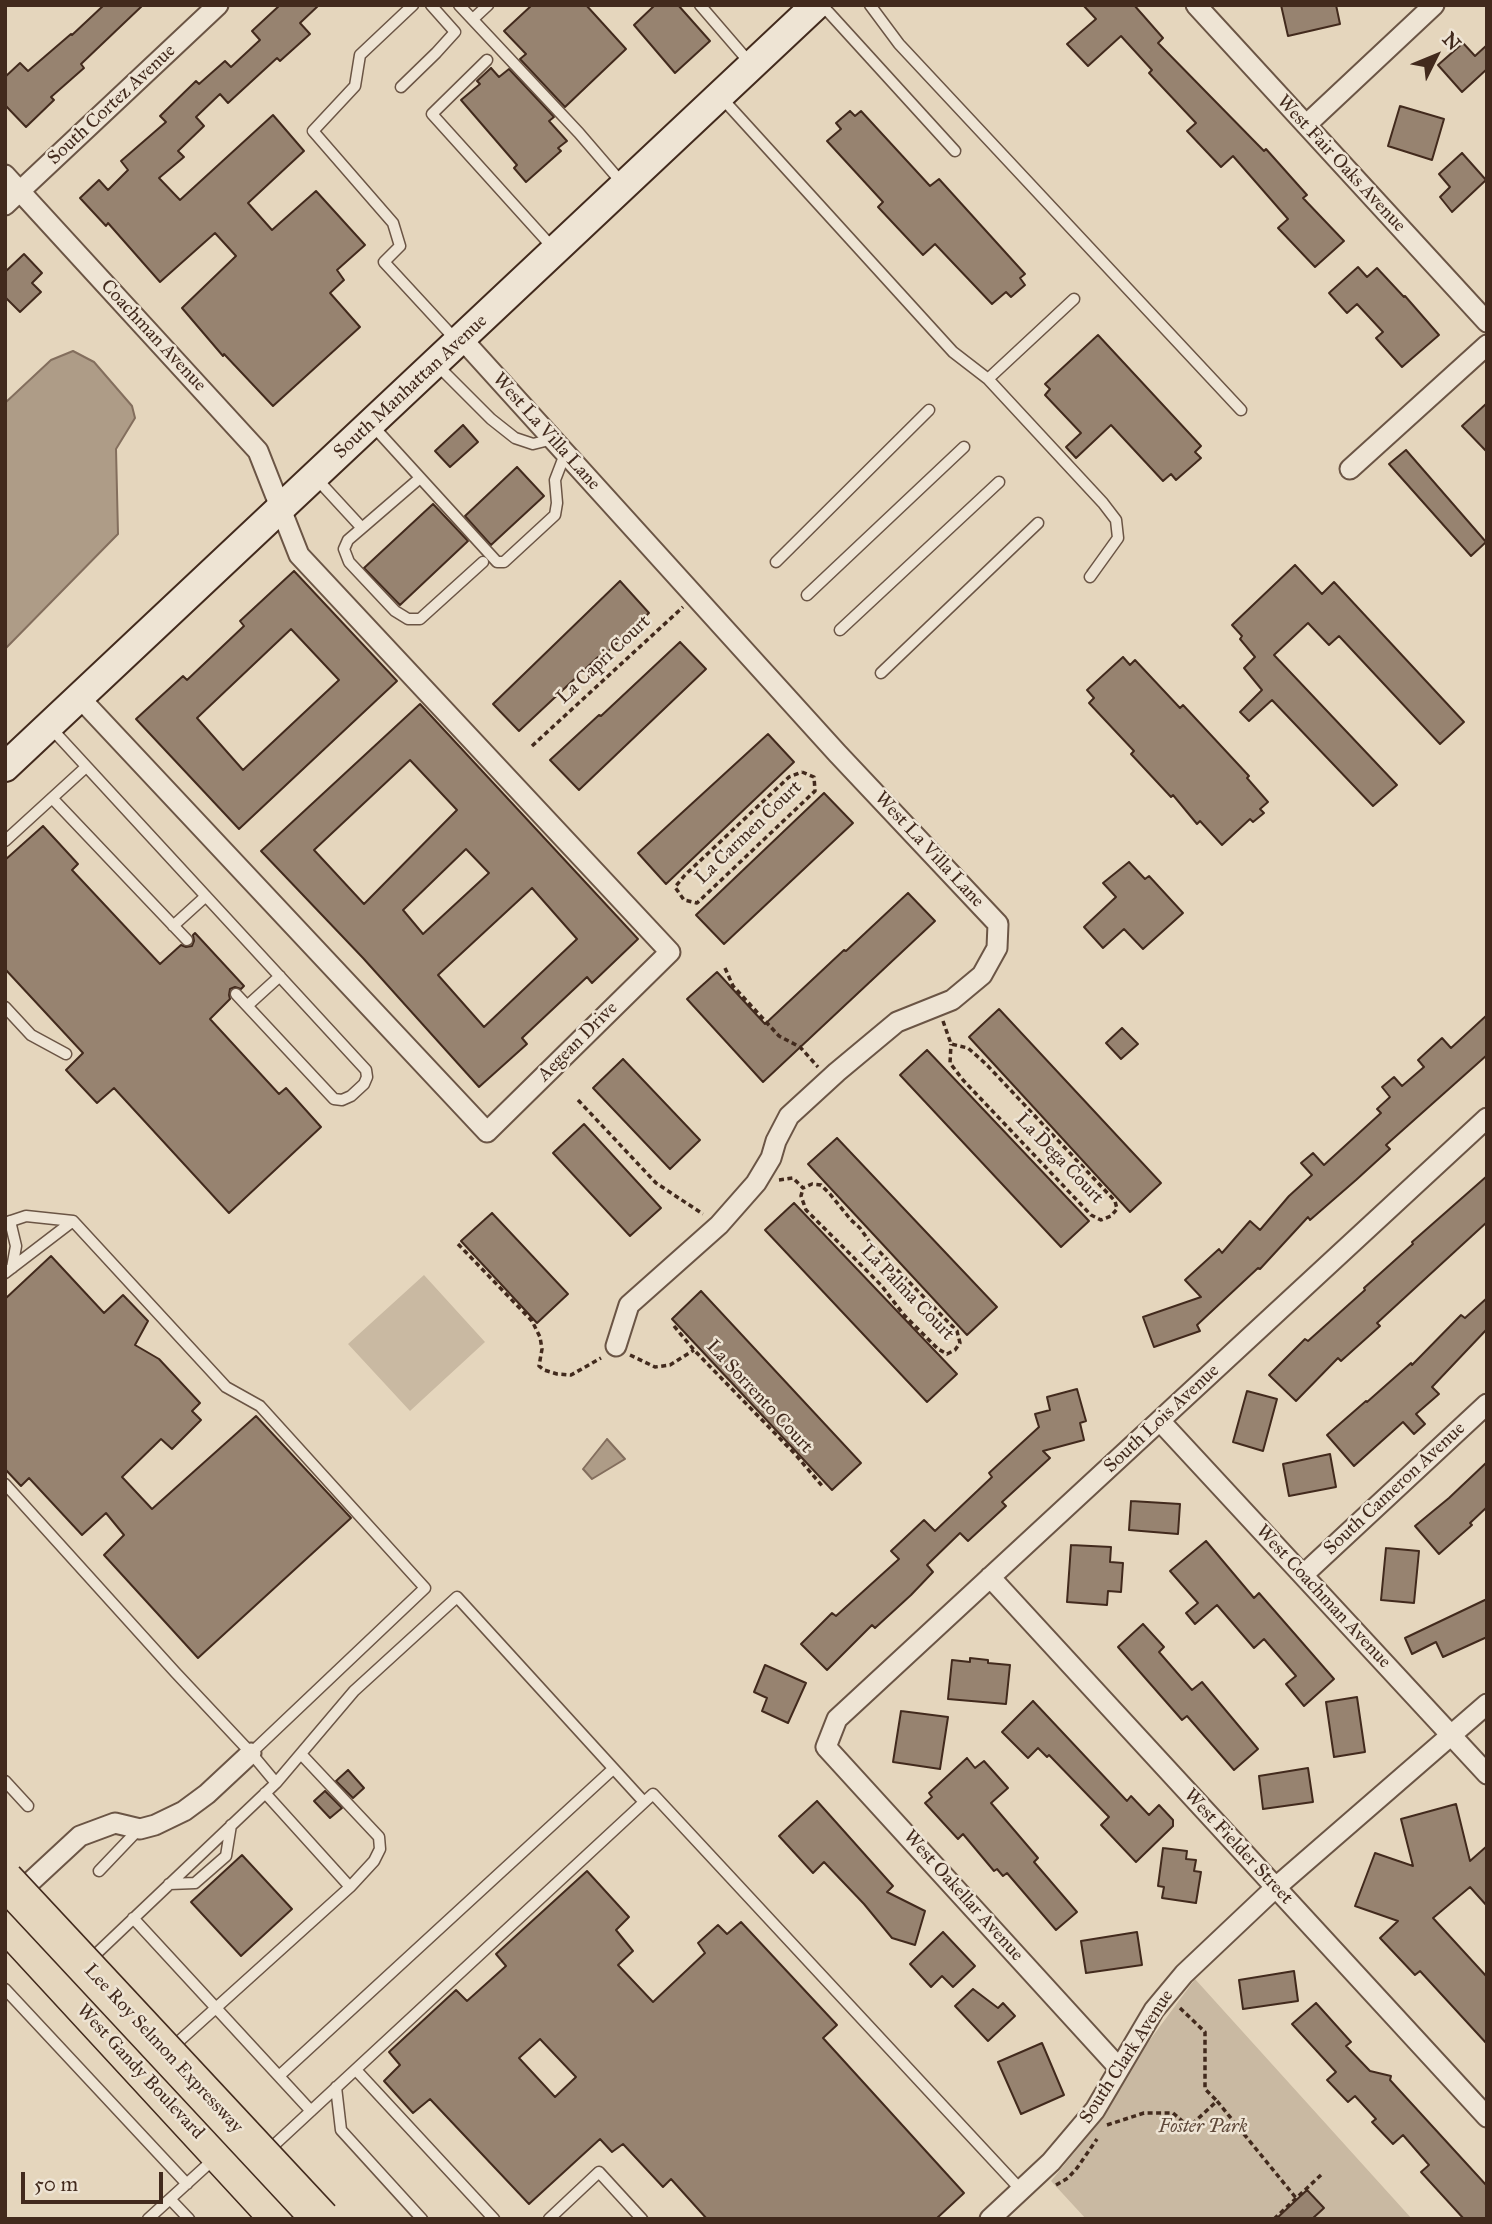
<!DOCTYPE html>
<html>
<head>
<meta charset="utf-8">
<style>
  body { margin:0 }
  #map { position:relative; width:1492px; height:2224px; overflow:hidden; background:#e5d6bd; font-family:"IM FELL Great Primer",serif }
  canvas { display:block }
  .frame { position:absolute; inset:0; border:7px solid #422a1d; pointer-events:none }
  .north { position:absolute; left:1401px; top:21px; width:70px; height:70px; -webkit-text-stroke:5px #eee4d4; paint-order:stroke; rotate:47deg; font-size:19px; font-weight:700; line-height:28px; text-align:center; color:#422a1d }
  .north::after { content:''; display:block; margin:auto; width:24px; height:32px; background:#422a1d; clip-path:polygon(50% 0,100% 100%,50% 72%,0 100%) }
  .scale { position:absolute; left:21px; top:2172px; width:142px; height:32px; box-sizing:border-box; border:4px solid #422a1d; border-top:0; padding-left:9px; font-size:21px; line-height:24px; white-space:nowrap; color:#422a1d; -webkit-text-stroke:5px #eee4d4; paint-order:stroke }
</style>
</head>
<body>
<div id="map">
<canvas width="1492" height="2224"></canvas>
<div class="frame"></div>
<div class="north">N</div>
<div class="scale">50 m</div>
</div>
<script>
const ctx = document.querySelector('canvas').getContext('2d');
ctx.lineJoin = 'round';
function paint(path, color) {
  ctx.fillStyle = color;
  ctx.fill(path, 'evenodd');
}
function shape(rows) {
  const path = new Path2D();
  for (const r of rows) {
    path.moveTo(r[0], r[1]);
    for (let i = 2; i < r.length; i += 2) path.lineTo(r[i], r[i + 1]);
  }
  return path;
}
function trace(path, color, width, dash) {
  ctx.strokeStyle = color;
  ctx.lineWidth = width;
  ctx.lineCap = dash ? 'butt' : 'round';
  ctx.setLineDash(dash || []);
  ctx.stroke(path);
}
function drawText(font, color, halo, rows, align = 'center') {
  ctx.font = font + ' "IM FELL Great Primer",serif';
  ctx.lineWidth = 5;
  ctx.setLineDash([]);
  ctx.textBaseline = 'middle';
  ctx.strokeStyle = halo;
  ctx.fillStyle = color;
  for (const [text, x, y, turn = 0] of rows) {
    ctx.save();
    ctx.translate(x, y);
    ctx.rotate((+turn || 0) * Math.PI / 180);
    ctx.textAlign = isNaN(turn) ? turn : align;
    if (halo) ctx.strokeText(text, 0, 0);
    ctx.fillText(text, 0, 0);
    ctx.restore();
  }
}
paint(shape([
  [424,1275,485,1342,410,1411,348,1344],
  [1195,1979,1412,2219,1086,2219,1051,2181,1097,2125,1141,2052]
]), '#c9b9a2');
const water = shape([
  [73,351,94,362,132,406,135,418,116,449,118,534,6,648,5,403,51,360,73,351],
  [607,1439,625,1459,592,1479,583,1469,607,1439]
]);
paint(water, '#ae9c87');
trace(water, '#836e5d', 2);
const building = shape([
  [104,5,143,5,81,64,84,68,51,97,54,100,26,127,5,105,5,77,20,63,28,71,71,34,72,35,104,5],
  [280,5,319,5,300,23,310,34,280,61,277,58,228,103,220,94,196,117,204,126,178,151,184,157,159,178,180,200,273,115,304,151,248,203,272,230,316,191,365,245,337,270,344,280,330,293,360,327,273,406,224,354,223,356,182,308,236,256,215,233,160,282,108,223,106,226,80,198,99,180,108,190,128,170,121,161,166,122,160,116,196,81,199,84,225,61,231,67,260,40,252,31,280,5],
  [532,5,586,5,626,49,565,107,520,59,526,54,504,31,532,5],
  [655,5,678,5,710,41,675,73,634,25,655,5],
  [1083,5,1134,5,1163,38,1158,43,1264,151,1266,149,1307,195,1303,198,1344,241,1315,267,1278,228,1288,219,1233,156,1221,167,1187,131,1196,123,1149,73,1152,70,1121,36,1088,66,1067,44,1096,19,1083,5],
  [1281,5,1336,5,1340,24,1288,36,1281,5],
  [1463,43,1475,56,1487,45,1487,69,1462,92,1438,65,1463,43],
  [491,68,499,77,509,69,554,117,549,121,567,141,558,148,561,151,526,182,514,168,517,165,461,100,480,84,477,81,491,68],
  [1400,106,1444,119,1432,160,1388,146,1400,106],
  [850,111,855,116,861,111,930,186,939,179,1025,274,1020,278,1025,285,1011,297,1006,292,992,304,935,244,923,255,878,207,883,202,827,141,841,129,836,123,850,111],
  [1462,153,1486,180,1452,212,1440,197,1450,187,1439,174,1462,153],
  [24,254,42,273,32,283,41,292,20,312,5,297,5,272,24,254],
  [1358,267,1367,277,1377,268,1404,297,1405,296,1439,335,1402,367,1376,338,1383,332,1357,304,1347,313,1329,293,1358,267],
  [1098,335,1201,446,1195,452,1201,458,1176,480,1171,474,1163,481,1111,425,1076,458,1066,447,1081,433,1045,395,1050,389,1045,384,1098,335],
  [1487,403,1487,452,1462,426,1487,403],
  [463,425,478,442,450,467,435,451,463,425],
  [1406,450,1486,542,1471,556,1389,464,1406,450],
  [517,467,544,496,491,545,465,516,517,467],
  [433,504,468,541,400,605,364,568,433,504],
  [1295,565,1322,594,1334,582,1464,722,1440,744,1339,636,1329,645,1308,623,1274,655,1397,785,1373,806,1272,700,1249,721,1240,712,1262,690,1244,668,1255,657,1240,639,1242,636,1232,625,1295,565],
  [294,571,397,681,239,829,136,719,183,676,187,680,244,626,240,621,294,571],
  [291,629,339,680,243,770,197,718,291,629],
  [620,581,649,613,600,659,598,657,519,731,493,704,620,581],
  [680,642,706,669,579,790,550,760,599,715,601,716,680,642],
  [1123,657,1130,665,1135,660,1180,708,1183,705,1249,776,1247,778,1268,802,1260,809,1264,813,1253,822,1250,819,1222,845,1200,821,1197,824,1173,795,1171,797,1131,754,1134,751,1089,703,1094,698,1087,690,1123,657],
  [420,704,638,939,592,983,587,977,522,1038,527,1044,479,1087,363,958,261,851,420,704],
  [410,760,457,810,364,904,314,850,410,760],
  [466,849,489,873,423,934,403,910,466,849],
  [532,888,577,939,484,1027,438,975,532,888],
  [768,734,794,762,666,884,638,853,768,734],
  [824,793,853,823,724,944,696,915,824,793],
  [43,826,78,864,72,870,160,964,181,945,186,947,192,946,194,941,193,935,195,933,244,986,241,989,235,987,230,989,229,995,230,999,210,1019,279,1094,286,1088,321,1127,229,1213,114,1088,97,1103,66,1070,83,1053,5,969,5,860,43,826],
  [1129,862,1145,879,1149,876,1183,913,1143,949,1124,929,1103,948,1084,927,1116,897,1103,883,1129,862],
  [908,893,935,921,763,1082,687,999,717,972,765,1024,844,950,846,951,908,893],
  [999,1009,1161,1183,1130,1212,969,1037,999,1009],
  [1487,1015,1487,1055,1386,1145,1390,1149,1356,1180,1310,1220,1308,1217,1260,1269,1258,1268,1197,1325,1200,1331,1154,1347,1143,1317,1201,1297,1185,1280,1219,1249,1222,1253,1250,1221,1260,1230,1289,1196,1312,1175,1301,1163,1313,1153,1324,1165,1381,1113,1377,1109,1390,1097,1382,1087,1394,1077,1402,1086,1424,1067,1418,1060,1442,1038,1451,1048,1487,1015],
  [1122,1028,1138,1044,1121,1059,1106,1043,1122,1028],
  [927,1050,1089,1221,1061,1247,900,1075,927,1050],
  [623,1059,700,1140,670,1169,593,1088,623,1059],
  [584,1124,661,1208,630,1236,553,1153,584,1124],
  [837,1138,997,1307,967,1335,808,1164,837,1138],
  [1487,1176,1487,1222,1377,1323,1380,1326,1341,1361,1338,1358,1296,1401,1269,1375,1305,1339,1308,1341,1365,1290,1364,1288,1413,1244,1412,1242,1487,1176],
  [794,1203,957,1374,927,1402,765,1230,794,1203],
  [492,1213,568,1294,537,1323,461,1241,492,1213],
  [51,1256,104,1313,123,1295,148,1321,135,1345,159,1359,200,1403,192,1411,201,1420,172,1449,161,1439,122,1477,152,1509,256,1416,351,1518,198,1658,104,1555,124,1535,106,1513,82,1535,29,1478,21,1486,5,1469,5,1299,51,1256],
  [701,1291,861,1463,832,1490,672,1319,701,1291],
  [1487,1298,1487,1329,1432,1387,1439,1394,1416,1414,1425,1424,1414,1434,1403,1422,1354,1466,1327,1435,1366,1401,1367,1402,1411,1363,1412,1365,1461,1315,1465,1318,1487,1298],
  [1077,1389,1086,1421,1080,1423,1084,1440,1043,1451,1050,1458,1002,1502,1006,1506,968,1541,960,1533,927,1565,933,1572,911,1595,875,1628,872,1625,827,1670,801,1644,832,1613,836,1616,899,1559,891,1551,924,1520,935,1531,992,1477,989,1473,1039,1427,1035,1414,1050,1410,1047,1397,1077,1389],
  [1247,1391,1277,1399,1263,1451,1233,1442,1247,1391],
  [1330,1454,1336,1487,1289,1496,1283,1464,1330,1454],
  [1487,1462,1487,1507,1470,1523,1472,1525,1439,1554,1415,1526,1449,1498,1487,1462],
  [1131,1501,1180,1504,1178,1534,1129,1530,1131,1501],
  [1206,1541,1254,1598,1259,1593,1334,1679,1304,1706,1286,1684,1296,1676,1264,1639,1254,1648,1217,1605,1195,1624,1186,1613,1198,1603,1170,1571,1206,1541],
  [1071,1545,1111,1547,1110,1562,1123,1563,1121,1592,1108,1591,1107,1605,1067,1602,1071,1545],
  [1386,1548,1419,1551,1414,1603,1381,1600,1386,1548],
  [1487,1599,1487,1637,1443,1657,1436,1642,1412,1654,1405,1638,1487,1599],
  [1143,1624,1164,1647,1159,1652,1192,1690,1202,1682,1258,1749,1234,1770,1187,1716,1182,1720,1118,1647,1143,1624],
  [970,1658,988,1660,988,1663,1010,1665,1006,1704,948,1699,952,1660,970,1662,970,1658],
  [765,1665,806,1683,788,1723,762,1711,767,1698,754,1692,765,1665],
  [1357,1697,1365,1752,1334,1757,1326,1702,1357,1697],
  [1033,1701,1127,1801,1131,1796,1149,1815,1159,1805,1173,1820,1173,1826,1136,1862,1101,1825,1109,1817,1049,1755,1047,1757,1038,1748,1028,1758,1002,1732,1033,1701],
  [901,1711,948,1717,940,1769,893,1762,901,1711],
  [967,1758,975,1768,984,1761,1008,1788,991,1803,1038,1858,1034,1862,1077,1912,1056,1930,1007,1873,1003,1876,997,1869,994,1871,963,1834,958,1839,925,1803,932,1797,929,1793,967,1758],
  [1308,1768,1313,1802,1263,1809,1259,1776,1308,1768],
  [348,1770,364,1788,353,1798,336,1781,348,1770],
  [325,1791,342,1808,330,1818,314,1801,325,1791],
  [817,1801,893,1886,887,1892,925,1911,915,1945,892,1938,864,1904,824,1862,813,1873,779,1836,817,1801],
  [1456,1804,1470,1861,1487,1846,1487,1906,1470,1887,1433,1918,1487,1977,1487,2044,1420,1971,1415,1975,1380,1938,1398,1921,1355,1906,1375,1853,1413,1866,1401,1819,1456,1804],
  [1163,1848,1187,1851,1186,1859,1196,1860,1194,1871,1201,1872,1196,1903,1162,1898,1164,1887,1158,1886,1163,1848],
  [242,1855,292,1909,241,1956,191,1902,242,1855],
  [587,1871,629,1917,616,1930,633,1951,618,1965,653,2002,705,1953,698,1943,718,1925,727,1934,741,1922,837,2025,823,2038,964,2193,936,2219,707,2219,671,2179,663,2187,623,2144,612,2152,600,2139,529,2204,430,2099,413,2113,384,2081,400,2065,389,2052,456,1990,467,2001,506,1966,496,1954,587,1871],
  [540,2039,576,2077,555,2097,519,2058,540,2039],
  [943,1932,975,1966,953,1987,942,1976,931,1987,910,1964,943,1932],
  [1137,1932,1142,1965,1086,1973,1081,1941,1137,1932],
  [1294,1971,1298,2001,1243,2009,1239,1980,1294,1971],
  [973,1989,998,2008,1003,2003,1015,2016,988,2041,955,2006,973,1989],
  [1316,2003,1351,2042,1346,2046,1370,2071,1391,2076,1390,2080,1487,2186,1487,2219,1464,2219,1421,2172,1429,2165,1403,2135,1393,2144,1372,2122,1376,2119,1355,2096,1348,2102,1327,2080,1336,2072,1292,2024,1316,2003],
  [1042,2043,1064,2095,1021,2114,998,2062,1042,2043],
  [1307,2190,1324,2208,1312,2219,1276,2219,1307,2190]
]);
paint(building, '#978370');
trace(building, '#422a1d', 2);
const lane = shape([
  [413,5,360,55,355,86,313,131,393,223,400,246,384,262,456,340],
  [459,5,579,133,622,183],
  [700,5,750,63],
  [822,5,955,151],
  [870,5,899,44,1241,410],
  [473,19,488,5],
  [487,60,432,114,553,248],
  [401,87,436,53,455,32,431,5],
  [720,96,953,352,988,379,1103,503,1116,520,1118,538,1090,577],
  [436,364,491,419,515,438,533,444,553,439],
  [988,379,1074,299],
  [373,426,497,562,504,562,555,515,557,503,555,480,565,454],
  [315,477,362,528,420,478],
  [362,528,348,540,344,549,349,562,395,611,408,619,420,619,483,562],
  [776,562,929,410],
  [807,595,964,447],
  [840,630,999,482],
  [881,673,1038,523],
  [50,727,366,1070,367,1077,364,1084,351,1096,342,1100,334,1099,236,994],
  [52,798,187,940],
  [5,841,86,767],
  [173,926,206,896],
  [247,1006,280,976],
  [5,1007,31,1035,66,1054],
  [10,1221,16,1246,12,1268],
  [5,1223,26,1216,73,1221,226,1387,260,1406,425,1588,251,1753],
  [5,1273,73,1221],
  [5,1484,175,1672,251,1753,276,1783],
  [5,1781,28,1806],
  [265,1793,350,1887],
  [99,1871,139,1829],
  [169,1884,195,1883,226,1856,231,1825],
  [133,1918,311,2111],
  [95,1955,276,1783,354,1691,457,1597,644,1802],
  [5,1989,187,2184],
  [177,2043,350,1887,374,1861,380,1849,379,1837,301,1754],
  [356,2070,494,2219],
  [279,2076,613,1769],
  [336,2087,341,2130,422,2219],
  [272,2147,653,1794,1021,2190],
  [170,2199,189,2219],
  [148,2219,215,2158],
  [549,2219,599,2172,642,2219]
]);
const street = shape([
  [1196,5,1487,322],
  [1306,125,1434,5],
  [5,175,258,451,299,555,670,952,487,1132,80,698],
  [5,205,218,5],
  [462,339,837,753,998,924,997,948,982,975,952,1000,897,1022,837,1072,789,1116,776,1141,771,1158,756,1183,719,1225,629,1305,616,1346],
  [1350,469,1487,345],
  [1160,1421,1487,1774],
  [1303,1575,1487,1404],
  [990,1577,1487,2117],
  [12,1899,80,1836,115,1823,140,1829,155,1825,184,1811,207,1794,251,1753],
  [1119,2068,826,1747,837,1719,1487,1118],
  [990,2219,1051,2162,1095,2110,1154,2010,1184,1974,1275,1888,1487,1704]
]);
const secondary = shape([
  [5,767,816,5]
]);
const primary = shape([
  [5,1914,30,1916,51,1927],
  [5,1925,276,2219]
]);
trace(lane, '#6b5545', 13);
trace(street, '#6b5545', 23);
trace(secondary, '#422a1d', 32);
trace(primary, '#422a1d', 35);
trace(shape([
  [532,746,683,607],
  [802,772,814,777,815,791,697,903,684,900,675,887,685,875,789,777,802,772],
  [725,968,733,986,779,1036,800,1047,818,1067],
  [943,1021,951,1044,968,1048,986,1064,1115,1201,1117,1209,1111,1216,1101,1220,1091,1215,963,1080,950,1063,951,1044],
  [578,1100,656,1183,703,1214],
  [779,1180,793,1178,803,1188,812,1184,821,1185,830,1194,851,1220,860,1228,869,1241,957,1331,960,1343,955,1350,947,1354,938,1349,904,1315,881,1285,806,1210,801,1196,803,1188],
  [458,1244,532,1321,540,1337,542,1349,539,1366,544,1370,557,1374,571,1375,601,1358],
  [674,1326,694,1350,795,1454,823,1487],
  [630,1355,655,1367,670,1365,694,1350],
  [1180,2008,1205,2032,1205,2089,1217,2101],
  [1107,2125,1144,2113,1173,2113,1189,2127,1217,2101,1296,2198],
  [1056,2185,1068,2178,1077,2168,1097,2139],
  [1274,2219,1321,2175]
]), '#422a1d', 3.5, [5, 3.5]);
trace(lane, '#eee4d4', 10);
trace(street, '#eee4d4', 19);
trace(secondary, '#eee4d4', 28);
trace(primary, '#e5d6bd', 32);
const highwayBridge = shape([
  [5,1880,321,2219]
]);
trace(highwayBridge, '#422a1d', 40, []);
trace(highwayBridge, '#e5d6bd', 37);
drawText('19px', '#422a1d', '#eee4d4', [
  ["South Cortez Avenue",112,105,-43],
  ["West Fair Oaks Avenue",1341,164,47],
  ["Coachman Avenue",153,336,47],
  ["South Manhattan Avenue",411,387,-43],
  ["West La Villa Lane",546,432,48],
  ["La Capri Court",604,660,-43],
  ["La Carmen Court",749,833,-44],
  ["West La Villa Lane",929,850,47],
  ["Aegean Drive",578,1042,-45],
  ["La Dega Court",1059,1159,46],
  ["La Palma Court",907,1293,46],
  ["La Sorrento Court",759,1397,47],
  ["South Lois Avenue",1162,1419,-43],
  ["South Cameron Avenue",1395,1489,-43],
  ["West Coachman Avenue",1323,1597,47],
  ["West Fielder Street",1238,1847,47],
  ["West Oakellar Avenue",963,1896,48],
  ["Lee Roy Selmon Expressway",163,2049,47],
  ["South Clark Avenue",1127,2057,-57],
  ["West Gandy Boulevard",140,2072,47]
]);
drawText('italic 19px', '#5d4738', '#eee4d4', [
  ["Foster Park",1203,2127]
]);
</script>
</body>
</html>
